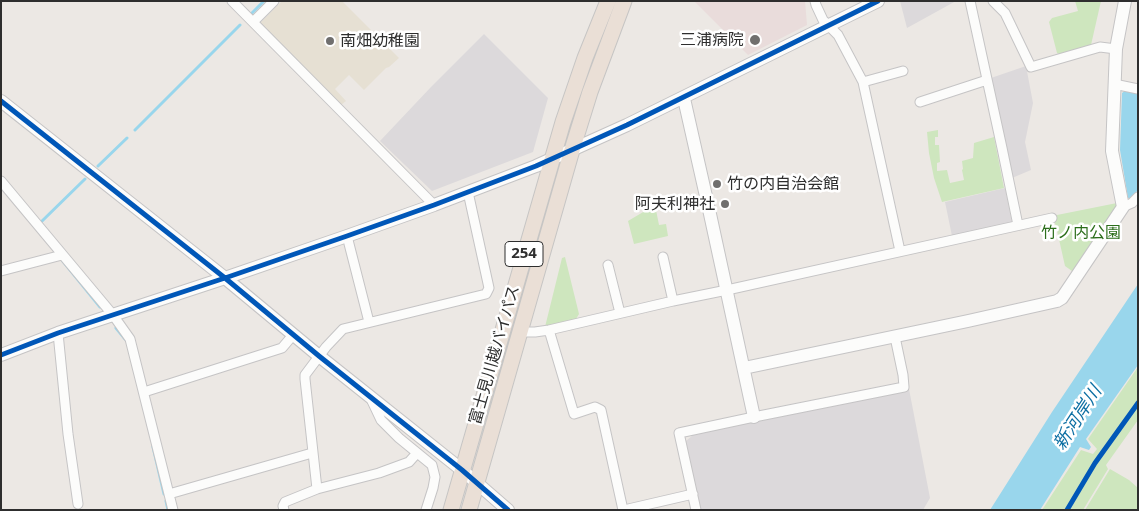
<!DOCTYPE html>
<html>
<head>
<meta charset="utf-8">
<style>
  body { margin:0 }
  #map { position:relative; width:1139px; height:511px; overflow:hidden; background:#ece8e4; font-family:"Open Sans",sans-serif }
  canvas { display:block }
  .frame { position:absolute; inset:0; border:2px solid #2e2e2e; pointer-events:none }
</style>
</head>
<body>
<div id="map">
<canvas width="1139" height="511"></canvas>
<div class="frame"></div>
</div>
<script>
const ctx = document.querySelector('canvas').getContext('2d');
ctx.lineJoin = 'round';
function paint(path, color) {
  ctx.fillStyle = color;
  ctx.fill(path, 'evenodd');
}
function shape(rows) {
  const path = new Path2D();
  for (const r of rows) {
    path.moveTo(r[0], r[1]);
    for (let i = 2; i < r.length; i += 2) path.lineTo(r[i], r[i + 1]);
  }
  return path;
}
function trace(path, color, width, dash) {
  ctx.strokeStyle = color;
  ctx.lineWidth = width;
  ctx.lineCap = dash ? 'butt' : 'round';
  ctx.setLineDash(dash || []);
  ctx.stroke(path);
}
function drawText(font, color, halo, rows, align = 'center') {
  ctx.font = font + ' "Open Sans","Noto Sans JP",sans-serif';
  ctx.lineWidth = 5;
  ctx.setLineDash([]);
  ctx.textBaseline = 'middle';
  ctx.strokeStyle = halo;
  ctx.fillStyle = color;
  for (const [text, x, y, turn = 0] of rows) {
    ctx.save();
    ctx.translate(x, y);
    ctx.rotate((+turn || 0) * Math.PI / 180);
    ctx.textAlign = isNaN(turn) ? turn : align;
    if (halo) ctx.strokeText(text, 0, 0);
    ctx.fillText(text, 0, 0);
    ctx.restore();
  }
}
paint(shape([
  [900,1,956,1,907,28],
  [484,34,548,98,533,152,432,191,380,141,431,87],
  [1026,66,1033,103,1025,142,1031,170,1012,178,991,78],
  [1005,188,1012,222,952,236,945,202],
  [909,389,930,498,923,510,700,510,686,441,693,435]
]), '#dcd9db');
paint(shape([
  [282,1,342,1,399,58,389,67,386,68,364,90,349,75,335,89,346,101,341,105,261,25,261,22]
]), '#e6e0d3');
paint(shape([
  [694,1,805,1,807,25,748,55]
]), '#e9dcdb');
paint(shape([
  [1075,1,1101,1,1091,45,1060,55,1057,53,1049,22,1052,18,1078,11],
  [938,130,938,137,935,137,935,145,939,145,940,162,937,163,937,171,947,170,950,183,964,180,962,170,963,169,962,161,973,158,974,143,994,137,1004,188,942,202,934,178,929,153,927,132],
  [1117,203,1119,217,1079,276,1065,266,1056,226,1052,216],
  [655,205,659,225,666,224,668,236,634,244,628,221],
  [565,257,579,314,576,319,545,327,562,258],
  [1138,367,1138,420,1106,465,1108,469,1083,510,1042,510,1081,450,1093,454,1097,449,1088,439],
  [1110,469,1129,480,1138,488,1138,510,1085,510]
]), '#cee6be');
paint(shape([
  [1126,90,1138,92,1138,190,1131,198,1128,198,1120,150,1122,93],
  [1138,284,1138,365,1086,439,1091,447,1089,450,1080,447,1040,510,990,510,1052,412]
]), '#99d6ec');
trace(shape([
  [251,14,264,1],
  [135,130,240,25],
  [98,166,127,138],
  [40,223,85,179],
  [62,260,100,307],
  [116,328,125,339],
  [153,447,164,494],
  [166,501,168,510]
]), '#99d6ec', 3);
const street = shape([
  [232,1,434,205],
  [815,1,816,5,823,20,838,35,863,82,900,251],
  [970,1,1002,148,1018,225],
  [993,1,1005,13,1031,67,1100,47,1116,49],
  [253,22,274,1],
  [863,82,903,71],
  [1114,84,1138,89],
  [920,102,987,80],
  [1,181,113,315,130,339,173,510],
  [1123,207,1132,203,1138,197],
  [347,236,369,322],
  [663,257,673,301],
  [608,265,620,313],
  [1,271,62,255],
  [549,330,574,414,595,407,601,410,623,510],
  [520,332,535,332,549,330,673,301,727,290,1052,218],
  [58,333,68,434,78,504],
  [144,392,282,348,293,335],
  [372,401,381,420,399,438,432,465,435,477,433,488,426,510],
  [317,489,305,379,305,375,326,347,343,329,486,294,489,288,468,192],
  [169,494,312,453],
  [284,510,283,506,285,502,317,489,379,473,409,462,417,453],
  [624,510,693,494],
  [696,510,679,433,754,417,904,387,903,375,895,337]
]);
const secondary = shape([
  [683,98,685,103,710,214,754,417],
  [1,101,225,278,319,356,462,470,508,510],
  [1,355,58,333,225,278,347,236,434,205,536,166,627,125,878,1],
  [744,368,968,321,1057,301,1062,298,1123,207,1112,151,1116,49,1125,1]
]);
const highway = shape([
  [451,510,563,122,585,58,608,1],
  [469,510,572,150,590,92,624,1]
]);
trace(street, '#c5c4c5', 11);
trace(secondary, '#c5c4c5', 14);
trace(highway, '#c6c5c4', 17);
trace(street, '#fcfcfb', 9);
trace(secondary, '#fcfcfb', 12);
trace(highway, '#eadfd6', 15);
trace(shape([
  [1,101,225,278,319,356,462,470,508,510],
  [1,355,58,333,225,278,347,236,434,205,536,166,627,125,878,1],
  [1067,510,1095,463,1138,403]
]), '#0057b8', 5);
for (const [x, y, r, color] of [
  [755,40,6,"#706f6e"],
  [330,41,5,"#706f6e"],
  [717,184,5,"#706f6e"],
  [725,204,5,"#706f6e"]
]) {
  const dot = new Path2D();
  dot.arc(x, y, r, 0, 2 * Math.PI);
  ctx.fillStyle = color;
  ctx.fill(dot);
  trace(dot, '#fff', 2);
}
for (const [x, y, w] of [
  [524,254,38]
]) {
  const box = new Path2D();
  box.roundRect(x - w / 2, y - 12.5, w, 25, 4);
  ctx.fillStyle = '#fff';
  ctx.fill(box);
  trace(box, '#2e2e2e', 1);
}
drawText('bold 15px', '#2e2e2e', null, [
  ["254",524,254]
]);
drawText('16px', '#2e2e2e', '#fff', [
  ["三浦病院",744,40],
  ["南畑幼稚園",340,41,"left"],
  ["竹の内自治会館",727,184,"left"],
  ["阿夫利神社",715,204]
], 'right');
drawText('16px', '#2c6e1b', '#fff', [
  ["竹ノ内公園",1081,233]
]);
drawText('16px', '#2e2e2e', '#fff', [
  ["富士見川越バイパス",495,355,-74]
]);
drawText('italic 18px', '#0d6fa3', '#fff', [
  ["新河岸川",1078,418,-57]
]);
</script>
</body>
</html>
